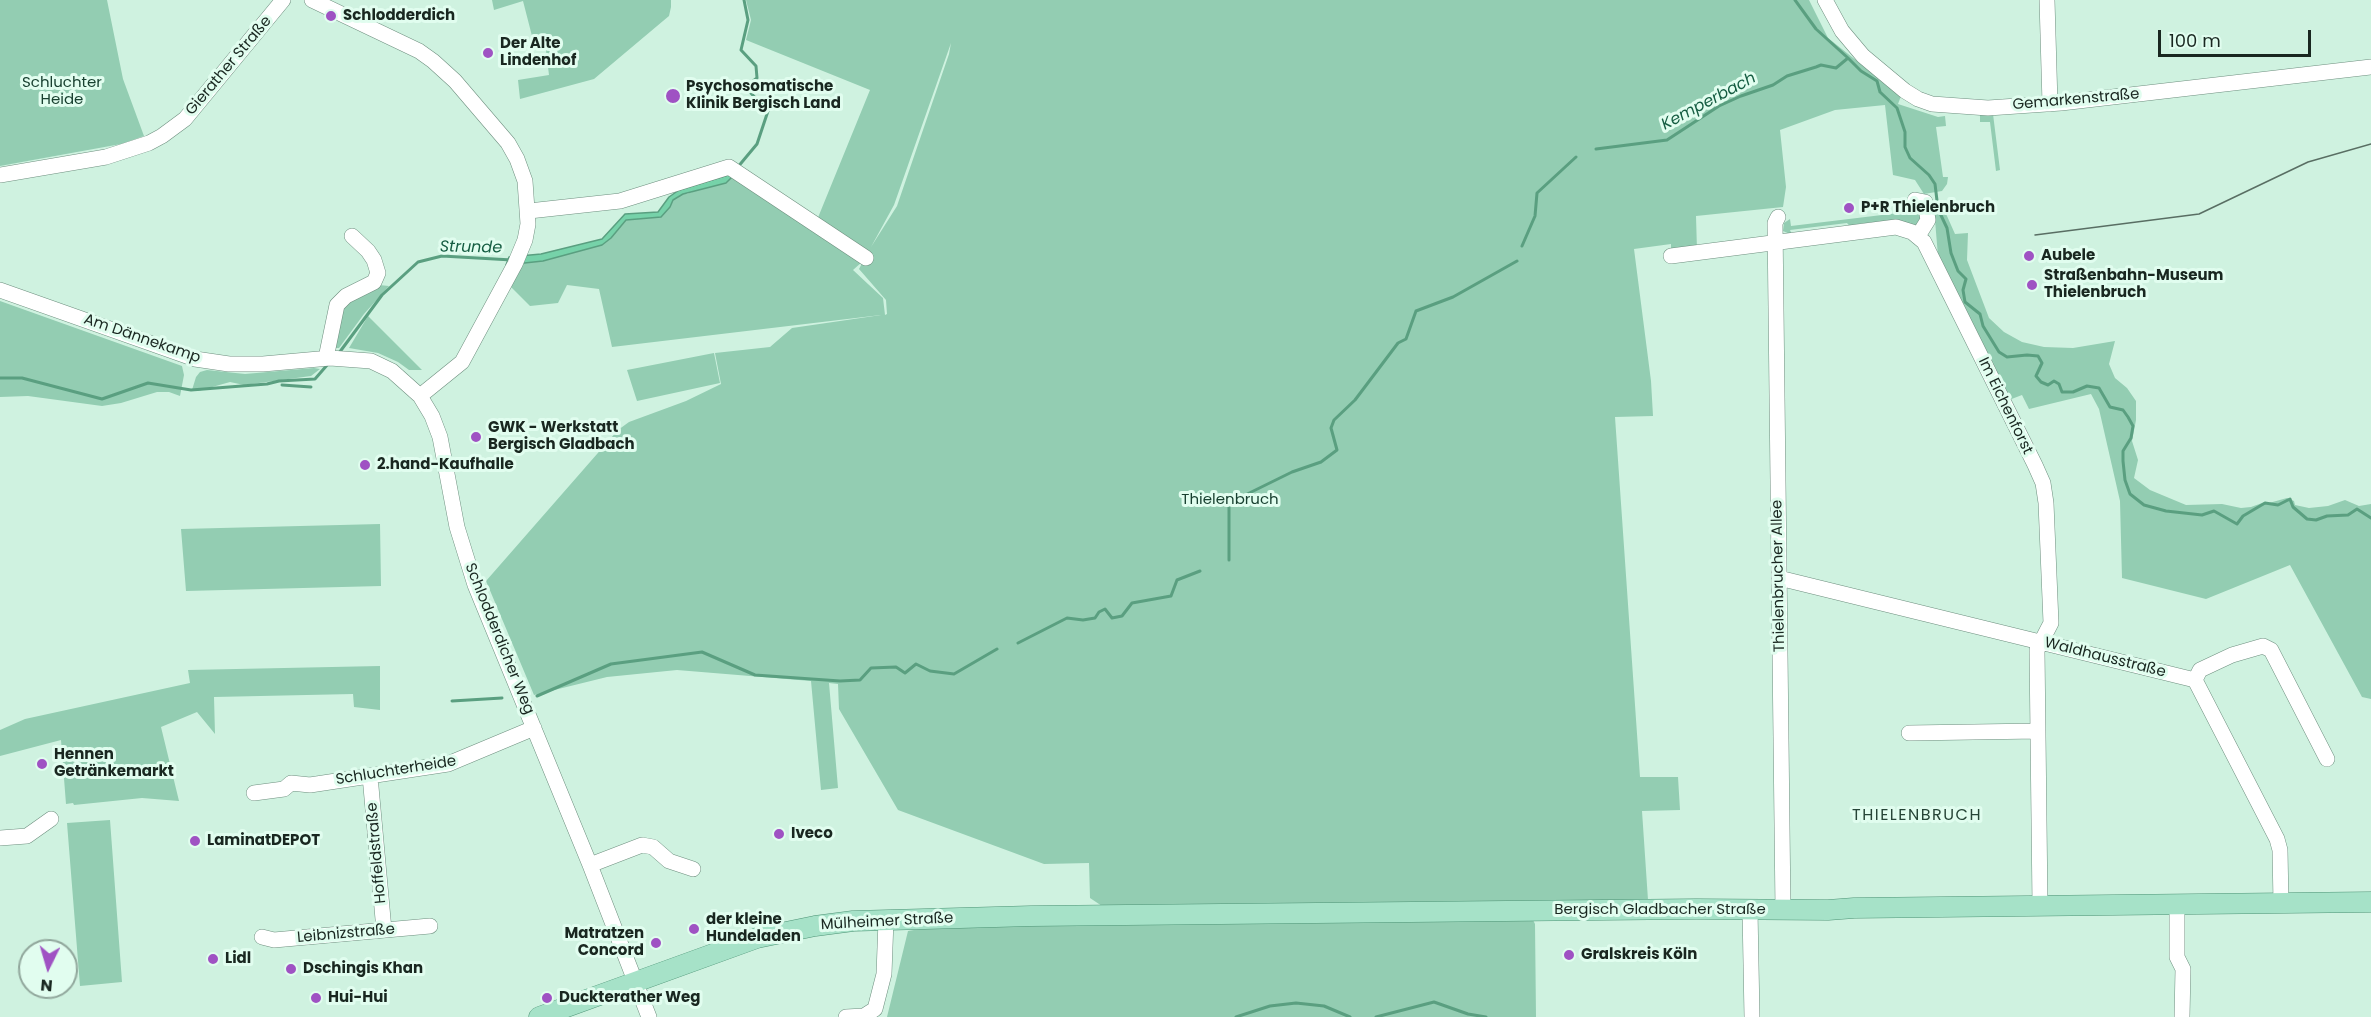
<!DOCTYPE html>
<html>
<head>
<meta charset="utf-8">
<style>
  body { margin:0 }
  #map { position:relative; width:2371px; height:1017px; overflow:hidden; background:#cff2e0; font-family:Poppins,sans-serif }
  canvas { display:block }
  .north { position:absolute; left:18px; top:939px; width:60px; height:60px; box-sizing:border-box; background:#e1fdef; border:2px solid #91a79c; border-radius:50%; rotate:185deg; font-size:16px; font-weight:700; line-height:24px; text-align:center; color:#192720 }
  .north::after { content:''; display:block; margin:auto; width:21px; height:27px; background:#9f52c3; clip-path:polygon(50% 0,100% 100%,50% 72%,0 100%) }
  .scale { position:absolute; left:2158px; top:30px; width:153px; height:27px; box-sizing:border-box; border:3px solid #192720; border-top:0; padding-left:8px; font-size:18px; line-height:21px; white-space:nowrap; color:#192720; -webkit-text-stroke:4px #e1fdef; paint-order:stroke }
</style>
</head>
<body>
<div id="map">
<canvas width="2371" height="1017"></canvas>
<div class="north">N</div>
<div class="scale">100 m</div>
</div>
<script>
const ctx = document.querySelector('canvas').getContext('2d');
ctx.lineJoin = 'round';
function paint(path, color) {
  ctx.fillStyle = color;
  ctx.fill(path, 'evenodd');
}
function shape(rows) {
  const path = new Path2D();
  for (const r of rows) {
    path.moveTo(r[0], r[1]);
    for (let i = 2; i < r.length; i += 2) path.lineTo(r[i], r[i + 1]);
  }
  return path;
}
function trace(path, color, width, dash) {
  ctx.strokeStyle = color;
  ctx.lineWidth = width;
  ctx.lineCap = dash ? 'butt' : 'round';
  ctx.setLineDash(dash || []);
  ctx.stroke(path);
}
function drawText(font, color, halo, rows, align = 'center') {
  ctx.font = font + ' Poppins,sans-serif';
  ctx.lineWidth = 6;
  ctx.setLineDash([]);
  ctx.textBaseline = 'middle';
  ctx.strokeStyle = halo;
  ctx.fillStyle = color;
  for (const [text, x, y, turn = 0] of rows) {
    ctx.save();
    ctx.translate(x, y);
    ctx.rotate((+turn || 0) * Math.PI / 180);
    ctx.textAlign = isNaN(turn) ? turn : align;
    if (halo) ctx.strokeText(text, 0, 0);
    ctx.fillText(text, 0, 0);
    ctx.restore();
  }
}
paint(shape([
  [0,0,107,0,123,79,144,136,121,144,0,166],
  [492,0,671,0,671,7,669,16,663,21,594,79,520,99,518,80,549,75,544,34,532,36,523,1,494,10],
  [746,0,1809,0,1828,38,1901,96,1898,104,1938,117,1945,116,1946,126,1936,127,1943,177,1948,177,1947,184,1942,191,1924,194,1915,180,1893,175,1885,105,1835,110,1780,130,1786,187,1783,207,1696,216,1697,250,1671,253,1671,244,1634,249,1651,381,1653,416,1615,417,1640,777,1678,777,1680,810,1642,811,1648,900,1102,906,1090,898,1089,863,1044,864,898,810,839,709,838,684,829,683,838,788,821,790,811,681,677,670,607,677,534,695,486,581,618,430,629,422,686,401,721,384,715,353,770,347,792,328,881,315,612,347,599,289,567,285,558,303,530,306,511,287,524,262,543,261,602,245,611,238,626,220,661,217,670,207,673,200,683,194,687,194,734,175,862,262,853,270,883,298,885,315,887,314,886,300,859,269,867,254,817,220,870,90,746,40,751,20],
  [951,43,949,54,897,206,871,247,894,205],
  [1980,114,1993,114,2000,170,1996,171,1990,122,1980,122],
  [1915,203,1919,204,1925,218,1916,228,1905,224,1902,221,1894,220,1858,224,1855,228,1851,228,1847,223,1790,230,1792,235,1783,231,1784,223,1790,219,1791,226,1915,211],
  [1943,207,1955,234,1968,233,1967,260,1989,318,2004,332,2022,342,2044,347,2073,348,2115,341,2109,364,2115,378,2127,388,2136,401,2136,420,2132,441,2138,460,2134,478,2150,490,2186,505,2222,504,2241,508,2251,507,2265,502,2269,503,2287,498,2294,501,2295,505,2309,508,2328,506,2345,500,2359,506,2371,504,2371,699,2362,697,2290,565,2206,599,2122,578,2120,501,2099,409,2091,394,2029,409,2022,395,2009,400,1938,256,1934,208],
  [379,285,389,286,364,314,339,348,332,348,343,304],
  [0,301,182,366,184,375,180,396,169,392,157,392,121,403,102,406,28,396,0,397],
  [368,316,422,370,409,370,398,362,378,353,349,348],
  [714,353,720,383,637,401,627,370],
  [314,368,320,369,311,376,244,385,230,382,198,391,192,390,196,377,200,372,207,370,245,374],
  [380,524,381,586,186,591,181,529],
  [380,666,380,710,354,707,353,694,214,697,215,734,197,712,161,727,179,801,142,798,74,805,73,803,66,804,61,740,0,756,0,730,25,719,190,683,188,670],
  [110,820,122,982,80,986,67,823],
  [1533,920,1535,924,1536,1017,887,1017,908,931,961,922]
]), '#93cdb2');
const water = shape([
  [729,172,734,175,726,183,683,194,673,200,670,207,661,217,626,220,611,238,602,245,543,261,506,265,509,257,541,254,602,239,625,214,658,212,669,197,679,190,728,175,729,172]
]);
paint(water, '#76d2a9');
trace(water, '#5a9f80', 1.5);
trace(shape([
  [1795,0,1816,29,1848,58],
  [1596,149,1667,140,1719,106,1741,96,1773,85,1787,76,1816,67,1821,65,1836,68,1848,58,1861,71,1877,81,1880,92,1897,108,1905,132,1905,147,1910,158,1929,175,1935,184,1938,209,1947,228,1951,253,1958,271,1966,279,1963,290,1965,302,1980,314,1983,326,1999,352,2007,357,2027,355,2038,356,2042,363,2036,376,2041,382,2048,385,2054,381,2059,384,2062,392,2073,392,2087,386,2099,388,2110,407,2123,410,2128,417,2133,426,2131,438,2123,451,2123,461,2125,480,2130,494,2144,505,2166,511,2202,515,2214,511,2237,524,2243,516,2265,503,2278,505,2290,499,2293,507,2307,519,2316,520,2327,516,2348,515,2357,509,2371,518],
  [737,168,757,144,768,111,745,87,757,78,756,66,741,50,748,20,744,0],
  [1522,246,1535,216,1537,193,1576,157],
  [339,353,382,295,418,262,442,256,512,260],
  [0,378,22,378,102,399,148,383,191,390,267,384,279,381,315,379,328,364],
  [282,385,311,387],
  [1229,560,1229,503,1292,472,1321,462,1337,450,1331,428,1334,420,1355,400,1398,343,1406,339,1416,311,1453,297,1517,261],
  [1018,643,1067,618,1083,620,1095,618,1099,612,1105,609,1112,618,1122,616,1132,603,1171,596,1177,580,1200,571],
  [537,696,611,664,702,652,755,675,840,681,860,680,871,668,896,667,905,673,916,664,930,671,954,674,997,649],
  [452,701,502,698],
  [1236,1017,1270,1006,1296,1003,1324,1006,1350,1017],
  [1376,1017,1434,1002,1468,1014,1486,1017]
]), '#5a9f80', 3);
const minor = shape([
  [312,0,419,51,433,61,455,81,508,143,517,159,525,181,528,224,525,240,515,264,462,362,420,396],
  [1825,0,1842,31,1863,56,1905,91,1918,99,1932,104,1988,108,2061,103,2371,67],
  [2047,0,2050,104],
  [0,175,106,157,149,143,162,136,185,119,283,0],
  [1915,200,1925,202,1928,220,1918,236],
  [529,211,620,201,729,167,866,258],
  [1778,217,1775,223,1783,910],
  [1671,256,1896,227,1912,232,1924,242,2035,465,2043,483,2046,503,2051,623,2037,650,2040,905],
  [0,290,195,359,229,364,263,364,330,358,371,361,392,371,420,396,432,416,440,437,457,527,475,585,590,865,649,1017],
  [326,358,337,305,346,296,374,282,378,273,374,260,368,251,352,236],
  [1779,578,2195,680,2277,839,2280,850,2281,903],
  [2195,680,2200,670,2232,655,2263,646,2271,650,2327,759],
  [1909,733,2038,731],
  [370,776,384,930],
  [254,793,284,789,291,783,310,785,448,764,534,728],
  [0,838,27,836,51,819],
  [590,865,642,845,653,847,669,861,693,869],
  [2177,904,2177,957,2183,969,2182,1017],
  [1750,910,1752,1017],
  [262,937,274,940,430,926],
  [846,1017,864,1016,875,1009,884,974,886,920]
]);
const major = shape([
  [539,1017,757,938,815,926,853,921,1031,916,1696,909,1828,910,1854,908,2371,902]
]);
trace(minor, '#6e8f7f', 16);
trace(major, '#4e9476', 21);
trace(minor, '#fff', 15);
trace(major, '#a6e2c8', 20);
trace(shape([
  [2035,235,2199,214,2308,162,2371,144]
]), '#596e63', 1.5);
for (const [x, y, r, color] of [
  [331,16,6,"#9f52c3"],
  [488,53,6,"#9f52c3"],
  [673,96,8,"#9f52c3"],
  [1849,208,6,"#9f52c3"],
  [2029,256,6,"#9f52c3"],
  [2032,285,6,"#9f52c3"],
  [476,437,6,"#9f52c3"],
  [365,465,6,"#9f52c3"],
  [42,764,6,"#9f52c3"],
  [779,834,6,"#9f52c3"],
  [195,841,6,"#9f52c3"],
  [694,929,6,"#9f52c3"],
  [656,943,6,"#9f52c3"],
  [1569,955,6,"#9f52c3"],
  [213,959,6,"#9f52c3"],
  [291,969,6,"#9f52c3"],
  [316,998,6,"#9f52c3"],
  [547,998,6,"#9f52c3"]
]) {
  const dot = new Path2D();
  dot.arc(x, y, r, 0, 2 * Math.PI);
  ctx.fillStyle = color;
  ctx.fill(dot);
  trace(dot, '#e1fdef', 2);
}
drawText('bold 15px', '#192720', '#e1fdef', [
  ["Schlodderdich",343,16],
  ["Der Alte",500,44],
  ["Lindenhof",500,61],
  ["Psychosomatische",686,87],
  ["Klinik Bergisch Land",686,104],
  ["P+R Thielenbruch",1861,208],
  ["Aubele",2041,256],
  ["Straßenbahn-Museum",2044,276],
  ["Thielenbruch",2044,293],
  ["GWK - Werkstatt",488,428],
  ["Bergisch Gladbach",488,445],
  ["2.hand-Kaufhalle",377,465],
  ["Hennen",54,755],
  ["Getränkemarkt",54,772],
  ["Iveco",791,834],
  ["LaminatDEPOT",207,841],
  ["der kleine",706,920],
  ["Hundeladen",706,937],
  ["Matratzen",644,934,"right"],
  ["Concord",644,951,"right"],
  ["Gralskreis Köln",1581,955],
  ["Lidl",225,959],
  ["Dschingis Khan",303,969],
  ["Hui-Hui",328,998],
  ["Duckterather Weg",559,998]
], 'left');
drawText('15px', '#192720', '#e1fdef', [
  ["Gierather Straße",229,66,-50],
  ["Gemarkenstraße",2076,100,-5],
  ["Am Dännekamp",142,339,19],
  ["Im Eichenforst",2005,406,64],
  ["Thielenbrucher Allee",1779,576,-91],
  ["Schlodderdicher Weg",499,639,68],
  ["Waldhausstraße",2105,658,14],
  ["Schluchterheide",396,771,-9],
  ["Hoffeldstraße",377,853,-95],
  ["Bergisch Gladbacher Straße",1660,910],
  ["Mülheimer Straße",887,922,-3],
  ["Leibnizstraße",346,934,-5]
]);
drawText('15px', '#184030', '#e1fdef', [
  ["Schluchter",62,83],
  ["Heide",62,100],
  ["Thielenbruch",1230,500]
]);
drawText('italic 16px', '#155d42', '#e1fdef', [
  ["Kemperbach",1709,102,-28],
  ["Strunde",471,248,1]
]);
ctx.letterSpacing = '1.5px';
drawText('16px', '#264537', '#e1fdef', [
  ["THIELENBRUCH",1917,816]
]);
ctx.letterSpacing = '0px';
</script>
</body>
</html>
